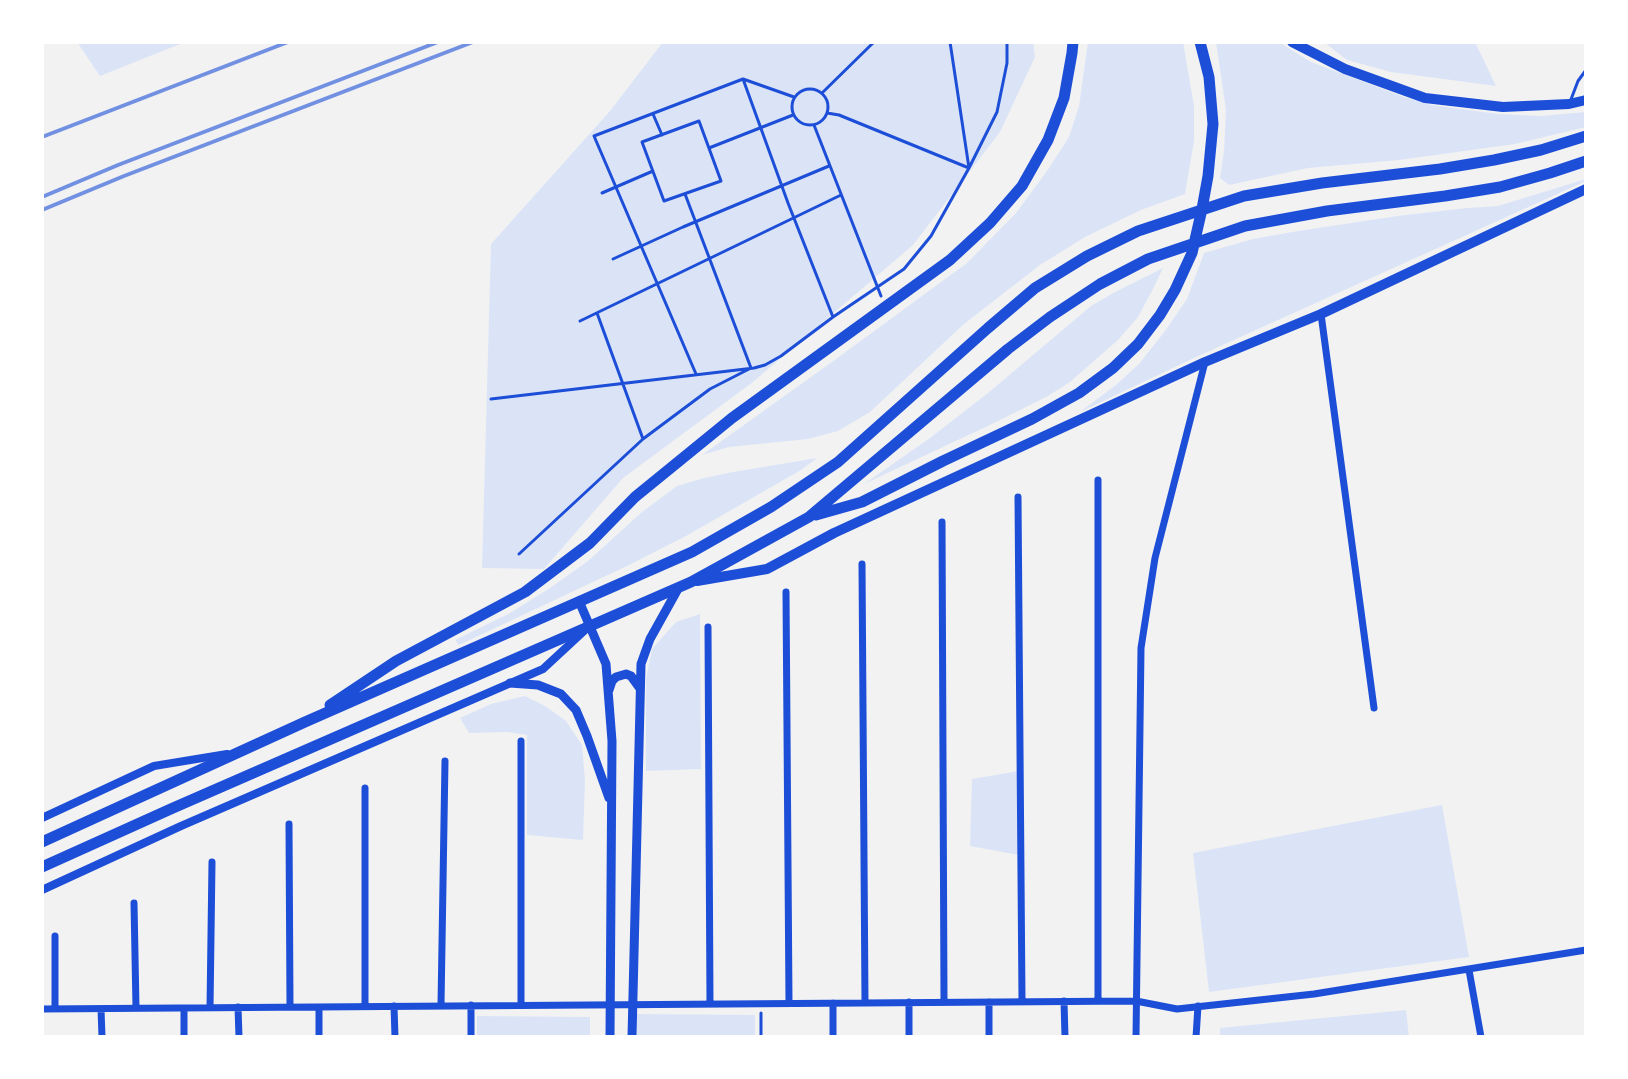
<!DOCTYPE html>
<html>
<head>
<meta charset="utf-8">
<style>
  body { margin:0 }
  #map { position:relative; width:1628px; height:1079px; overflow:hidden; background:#f2f2f2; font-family:Rubik,sans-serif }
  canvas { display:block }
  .frame { position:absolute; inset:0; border:44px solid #fff; pointer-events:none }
</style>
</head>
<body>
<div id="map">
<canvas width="1628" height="1079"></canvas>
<div class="frame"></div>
</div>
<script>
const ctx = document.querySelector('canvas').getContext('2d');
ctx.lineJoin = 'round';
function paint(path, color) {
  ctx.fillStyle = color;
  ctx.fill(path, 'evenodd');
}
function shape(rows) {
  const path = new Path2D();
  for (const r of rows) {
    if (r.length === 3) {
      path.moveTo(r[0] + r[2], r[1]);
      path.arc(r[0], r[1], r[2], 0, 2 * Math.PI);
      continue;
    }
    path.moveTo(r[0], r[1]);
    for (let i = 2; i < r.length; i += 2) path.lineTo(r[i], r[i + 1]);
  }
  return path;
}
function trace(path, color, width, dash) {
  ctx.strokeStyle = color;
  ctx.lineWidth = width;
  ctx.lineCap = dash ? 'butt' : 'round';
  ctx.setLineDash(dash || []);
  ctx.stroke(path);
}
paint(shape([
  [77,42,185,42,100,76],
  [663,42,1033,42,1035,57,1000,132,913,245,753,382,623,478,544,569,482,568,491,244,610,111],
  [1088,42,1183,42,1194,106,1194,141,1185,194,1141,210,1085,237,1040,265,964,324,870,412,838,431,808,439,729,447,702,455,836,359,967,263,1016,213,1047,171,1069,137,1079,106],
  [1216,42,1279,42,1311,62,1404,97,1432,105,1498,114,1541,116,1586,112,1586,127,1515,144,1399,160,1308,168,1229,185,1220,178,1224,151,1226,110],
  [1324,42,1475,42,1496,86,1391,72,1347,60],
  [1586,179,1586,181,1194,358,1080,412,1116,385,1139,364,1165,331,1187,299,1204,253,1253,239,1292,232,1397,216,1467,208,1498,206],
  [1163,268,1154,287,1138,317,1118,340,1070,382,1048,396,992,424,864,484,930,438,988,393,1091,306,1115,292],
  [817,458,801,470,686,536,627,566,459,645,455,640,510,613,550,588,588,561,642,512,677,486,704,478,733,472],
  [700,614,701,769,646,771,646,679,652,649,676,622],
  [525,696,545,706,566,721,582,745,585,780,583,840,527,835,527,735,508,732,469,733,460,718,491,704],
  [1019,771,1019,855,970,846,972,779],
  [1442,805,1469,957,1209,992,1193,853],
  [1406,1010,1409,1037,1220,1037,1220,1028],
  [637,1014,755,1015,755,1037,637,1037],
  [477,1016,590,1017,590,1037,477,1037]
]), '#dbe4f7');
trace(shape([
  [950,42,969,168],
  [743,79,788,203,833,317],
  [810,107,18],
  [822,93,874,42],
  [827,113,839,115,969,168],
  [653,114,662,135],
  [699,121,721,181,664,201,642,142,699,121],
  [814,125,881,296],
  [709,148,793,115],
  [602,193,653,171],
  [613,259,683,227,829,166],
  [597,313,643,439],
  [580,321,841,195],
  [696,374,594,136,743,79,794,97],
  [491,399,754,368,765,365,781,356,833,317,904,269,931,236,969,168,997,112,1007,63,1007,42],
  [519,554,643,439,710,389,751,368,685,194],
  [761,1013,761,1037]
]), '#1d4ed8', 3);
trace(shape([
  [1570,102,1578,81,1586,70]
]), '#1d4ed8', 3);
trace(shape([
  [1321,314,1374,708],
  [1098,480,1098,1001],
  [1018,497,1022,1001],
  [942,522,944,1002],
  [862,564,865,1003],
  [786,592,789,1003],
  [708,627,710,1004],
  [521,741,521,1005],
  [289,824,290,1007],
  [134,903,136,1008],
  [1469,970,1481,1037],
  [1064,1001,1065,1037],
  [909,1002,909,1037],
  [833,1003,833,1037],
  [441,1005,445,761],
  [365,1006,365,788],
  [394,1006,395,1037],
  [238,1007,239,1037],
  [319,1007,319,1037],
  [184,1008,184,1037],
  [210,1008,212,862],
  [42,1009,1136,1001,1177,1009,1314,994,1586,950],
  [55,1009,55,936],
  [101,1009,102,1037],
  [471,1037,471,1005],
  [989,1037,989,1002],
  [1136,1037,1141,648,1155,558,1205,362],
  [1196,1037,1198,1006]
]), '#1d4ed8', 7);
trace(shape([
  [42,818,154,766,227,754],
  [42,890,181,826,543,669,584,631]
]), '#1d4ed8', 8);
trace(shape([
  [579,601,606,664,612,741,610,1037],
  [510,683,538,685,561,694,576,710,587,736,609,798],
  [609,690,612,681,616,677,626,674,631,676,639,687],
  [632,1037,641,664,650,639,679,587]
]), '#1d4ed8', 9);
trace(shape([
  [1292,42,1345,69,1425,98,1503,107,1569,104,1586,100],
  [697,581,767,569,834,533,1205,362,1321,314,1586,189]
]), '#1d4ed8', 10);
trace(shape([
  [816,515,862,502,943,461,1032,419,1079,393,1113,368,1138,344,1160,315,1175,290,1192,253,1202,209,1208,176,1213,124,1209,77,1200,42],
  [330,705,396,661,525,592,590,543,635,497,732,418,950,260,990,223,1022,186,1048,140,1064,98,1072,53,1073,42],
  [42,842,305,722,692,552,771,507,838,462,988,328,1035,288,1087,256,1138,231,1244,196,1322,183,1440,169,1494,160,1541,150,1586,136],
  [42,867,173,808,691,582,809,517,1008,349,1050,317,1100,284,1148,259,1245,226,1327,211,1445,196,1500,187,1550,173,1586,161]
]), '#1d4ed8', 11);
trace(shape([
  [42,137,288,42],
  [42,197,118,165,438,42],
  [42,210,124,176,473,42]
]), '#7290e2', 4);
</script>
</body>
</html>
